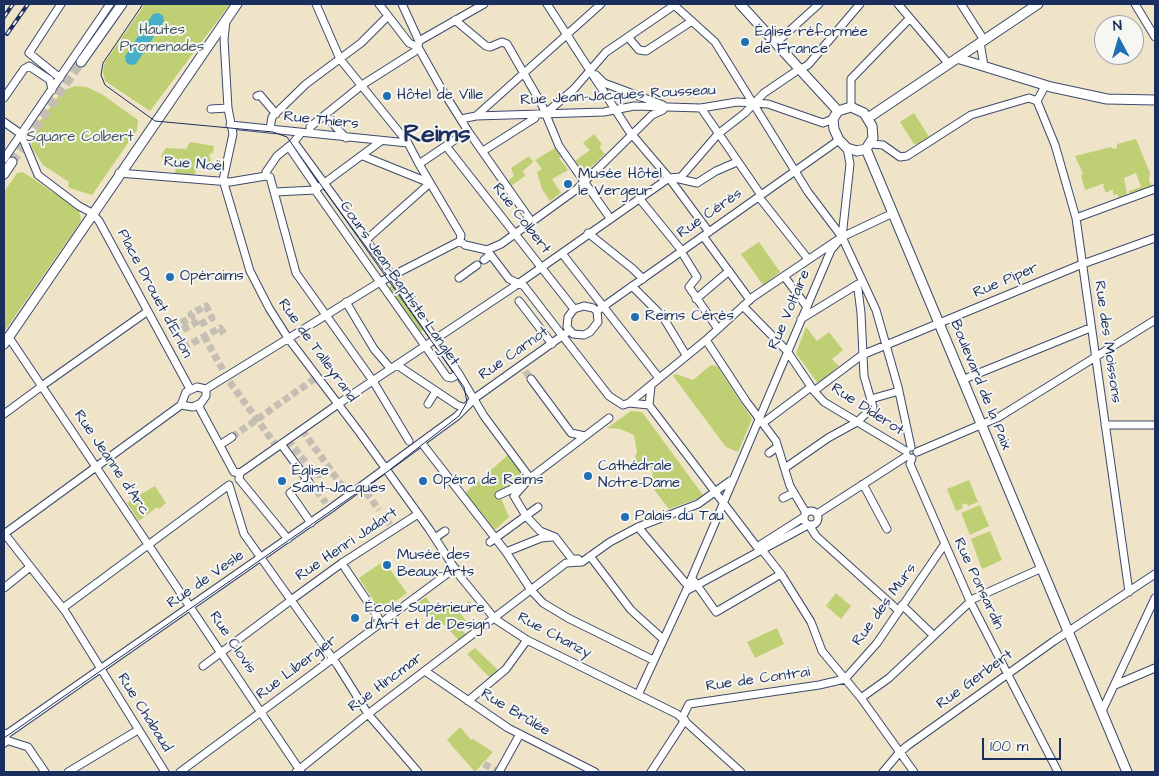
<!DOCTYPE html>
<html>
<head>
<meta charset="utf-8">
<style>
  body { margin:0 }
  #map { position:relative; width:1159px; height:776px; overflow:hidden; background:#efe3c8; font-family:"Architects Daughter",sans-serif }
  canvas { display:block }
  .frame { position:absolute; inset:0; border:5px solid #1b2f5e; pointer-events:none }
  .north { position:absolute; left:1094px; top:15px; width:50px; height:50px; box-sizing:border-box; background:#f6f6f2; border:1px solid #9ea6b7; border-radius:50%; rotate:354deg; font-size:14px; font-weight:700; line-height:20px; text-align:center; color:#1b2f5e }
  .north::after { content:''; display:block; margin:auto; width:18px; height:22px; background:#1f6fb2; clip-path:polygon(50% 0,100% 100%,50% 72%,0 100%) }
  .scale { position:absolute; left:982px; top:738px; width:79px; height:22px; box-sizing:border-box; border:2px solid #1b2f5e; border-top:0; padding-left:6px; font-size:15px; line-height:18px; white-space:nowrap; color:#1b2f5e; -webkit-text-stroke:4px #f6f6f2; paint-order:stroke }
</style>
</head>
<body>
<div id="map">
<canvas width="1159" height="776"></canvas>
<div class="frame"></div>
<div class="north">N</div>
<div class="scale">100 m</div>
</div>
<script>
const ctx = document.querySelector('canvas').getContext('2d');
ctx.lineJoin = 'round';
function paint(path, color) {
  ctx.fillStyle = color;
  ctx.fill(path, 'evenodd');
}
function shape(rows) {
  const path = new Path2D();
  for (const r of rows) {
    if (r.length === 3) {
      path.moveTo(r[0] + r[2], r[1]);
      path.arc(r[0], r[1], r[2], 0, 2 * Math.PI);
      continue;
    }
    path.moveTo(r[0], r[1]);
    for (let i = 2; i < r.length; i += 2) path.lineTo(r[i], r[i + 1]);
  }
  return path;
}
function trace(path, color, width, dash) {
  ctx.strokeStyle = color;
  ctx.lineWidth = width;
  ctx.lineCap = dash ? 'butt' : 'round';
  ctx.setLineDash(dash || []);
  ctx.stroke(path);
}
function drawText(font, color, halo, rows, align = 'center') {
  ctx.font = font + ' "Architects Daughter",sans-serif';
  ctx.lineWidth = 4;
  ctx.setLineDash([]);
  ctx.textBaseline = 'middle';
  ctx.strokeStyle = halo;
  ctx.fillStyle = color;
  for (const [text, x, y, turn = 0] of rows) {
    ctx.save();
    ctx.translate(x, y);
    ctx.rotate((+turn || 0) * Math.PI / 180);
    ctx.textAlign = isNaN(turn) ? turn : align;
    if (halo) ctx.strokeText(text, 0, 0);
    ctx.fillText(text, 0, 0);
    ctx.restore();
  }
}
paint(shape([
  [145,4,230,4,150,111,105,81,103,71,105,62],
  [75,86,87,87,103,95,138,120,137,130,92,195,70,188,68,186,69,182,43,165,32,148,30,135,62,91],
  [914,113,929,137,918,144,914,144,900,122],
  [594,134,602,144,599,147,605,154,585,173,575,161,590,150,583,143],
  [1136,139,1150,173,1149,181,1152,186,1130,194,1129,191,1141,187,1136,173,1124,178,1127,195,1119,198,1117,194,1113,195,1113,189,1106,193,1103,186,1105,183,1085,190,1081,175,1083,174,1075,156,1111,147,1113,149,1117,148,1117,144],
  [190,142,214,146,213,153,209,154,211,162,208,165,207,162,202,162,200,165,196,165,195,175,175,174,176,163,171,160,164,162,161,156,166,148,186,149],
  [557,147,563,156,559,158,568,170,552,179,561,193,550,201,542,189,537,172,542,169,535,160],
  [529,156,533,162,523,171,525,176,511,186,509,180,514,176,511,168],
  [23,172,79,210,81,221,4,332,4,192,17,173],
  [759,242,780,272,763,285,741,254],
  [394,284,426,328,419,333,387,289],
  [806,327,817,341,829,332,843,350,832,359,839,366,820,383,817,382,796,353],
  [711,365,717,366,752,419,738,452,726,447,673,376,676,374,693,380],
  [631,411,642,412,703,495,697,499,669,509,649,483,653,473,651,468,645,465,635,471,632,466,637,452,634,435,620,429,607,428],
  [508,455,516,461,522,477,500,496,509,517,495,530,465,493],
  [969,480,978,502,968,506,966,503,962,505,963,508,956,511,947,489],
  [155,486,166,503,159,509,157,507,139,521,127,503,134,498,136,501,140,498,138,496],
  [980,505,989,526,970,535,961,513],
  [990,531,1002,560,982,569,971,539],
  [384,561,407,593,381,612,359,578],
  [836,593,851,606,841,619,826,606],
  [426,597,436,611,447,603,452,608,458,610,469,601,471,603,460,613,468,623,462,630,468,636,460,642,445,625,432,621,432,618,419,602],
  [777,628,784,644,755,658,747,642],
  [475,648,499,671,491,679,467,654],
  [460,727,471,740,473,739,493,752,475,772,447,740]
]), '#bed073');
paint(shape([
  [159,13,163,16,164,21,136,64,130,65,126,62,125,56,153,14]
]), '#47b0c6');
trace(shape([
  [172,328,192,317,191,314,206,306,212,318,197,326,195,323,175,334],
  [204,336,229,381,277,447],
  [183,348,220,328,225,335],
  [525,371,531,379],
  [302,430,345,490],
  [232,437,317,377],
  [288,440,315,474,318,475,329,467],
  [310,482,326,503],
  [366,492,379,510],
  [386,519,391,526],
  [484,764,498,772]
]), '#c5bfb3', 7, [7, 3.5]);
trace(shape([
  [12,162,81,62]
]), '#c5bfb3', 9, [9, 4.5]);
const minor = shape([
  [316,4,340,59,408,143,419,164,468,131,441,88,418,47,419,41,402,4],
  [547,4,629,131,669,178,709,232],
  [673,4,715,42,808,192,842,237,876,310,898,387,911,447],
  [898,4,948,63],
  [961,4,984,40],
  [1135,4,1155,37],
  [455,20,486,46,490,47,502,42,507,44,542,105,559,146,610,218],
  [226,21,224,39,228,108,233,134,223,180,250,271,269,308,288,338,360,433,429,529,459,575,495,619,527,640,677,714,741,772],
  [628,37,639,50,646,51,692,21],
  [419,41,484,4],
  [980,42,984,66],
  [776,43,819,4],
  [596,75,604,83,663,105],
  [60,78,29,53,61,4],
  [257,96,260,95,276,114],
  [4,98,24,69,29,66,50,80,52,90],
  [1037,101,1055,145,1076,218,1129,592],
  [1037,101,1045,86],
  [851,107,851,79,910,18],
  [701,108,761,195],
  [211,109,228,108],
  [546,113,574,89,606,52,676,4],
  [325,115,346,138],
  [476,116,601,4],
  [461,119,476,116,604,112,634,106,701,108,737,102,768,104,823,123,833,119],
  [4,122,21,134],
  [230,125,408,143],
  [270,129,272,117,306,84,361,43,388,16],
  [468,131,531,221],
  [310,132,310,127,362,85,414,52,418,47,409,43,379,4],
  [21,134,38,175,79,206,92,213,99,221,190,389],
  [294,142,388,270,459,374,484,416,530,478],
  [871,144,883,145,900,157,907,156,971,115,1029,98,1037,101],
  [446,146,574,309],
  [289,147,317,188],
  [483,151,535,118,536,114],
  [363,156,430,183],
  [4,159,110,4],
  [419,164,461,235,460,241],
  [119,173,230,182,266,176],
  [266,176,270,177,296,273,373,381,409,441],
  [266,176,266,172,277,156,293,143,301,133],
  [675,178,697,183,716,171,737,162],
  [315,190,447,377,451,378,459,374],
  [315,190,381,141],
  [275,192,315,190],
  [759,197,808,259],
  [639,198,682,251],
  [1076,218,1155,189],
  [588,233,633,269,643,279],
  [703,236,750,300],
  [366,240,430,183],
  [460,241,465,245,487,250],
  [487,250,509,279,524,286,609,396,623,405,629,403,706,340,753,297,842,237,893,213],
  [487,250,501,244,577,189,652,115,663,110],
  [564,256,659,378],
  [684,256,697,277,689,287,718,329],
  [484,260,490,255],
  [784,276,807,307],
  [459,278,477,265],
  [632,286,663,317,686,355],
  [696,299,729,271],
  [519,301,552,344],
  [346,302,374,349,391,369],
  [584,306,593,308,597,311,598,322,590,332,584,335,573,334,567,327,568,317,574,309,584,306],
  [743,306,787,351,814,391,824,402,906,451],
  [597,311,839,140],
  [801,319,858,284],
  [8,336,301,772],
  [706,340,746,401,776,441,790,486,806,513],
  [397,365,457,405,465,408],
  [531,379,571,433,585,436],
  [962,380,1090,328],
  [46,383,148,311],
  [197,387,206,389,206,396,201,403,193,407,181,405,186,392,197,387],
  [206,389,380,282,460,241],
  [814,391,862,355,1080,265,1155,238],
  [871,399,899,391],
  [629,403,649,405],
  [338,404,515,286,669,178,681,177,718,134,745,113,764,93,795,72,808,65,860,4],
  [428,404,436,391],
  [198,405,234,472,240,473,239,479],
  [649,405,757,547,762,550,781,574,811,622,822,651,861,698,914,772],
  [649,405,651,386],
  [4,414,42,386],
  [763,423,811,387],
  [1105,425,1155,425],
  [281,444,309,482],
  [220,445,232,437],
  [424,446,506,552,541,538,552,537],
  [917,452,999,417,1155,320],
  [769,453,776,448],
  [912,458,910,464,970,601,1058,772],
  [785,468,828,438,857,422,873,407,864,376,861,313,858,289,855,286],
  [240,473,334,407],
  [239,479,288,539],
  [307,480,290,493,311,523],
  [863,484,887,529],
  [229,485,244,534,338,666,368,714,418,772],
  [499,495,523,484],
  [783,498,791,494],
  [811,518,7],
  [817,514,907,456],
  [809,525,816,536,899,611],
  [638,527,688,586],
  [4,533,65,611,165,772],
  [4,534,181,405],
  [435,538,445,531],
  [490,542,538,507],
  [757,547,804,517],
  [506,552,531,590,543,603,568,618,653,660],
  [590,556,631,610,663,639],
  [578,559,572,559,555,537,540,531,526,516,514,496,530,478,609,418],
  [345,568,378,617],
  [694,581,716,612,781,574],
  [4,588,30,567],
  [686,591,808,525],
  [291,600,342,563,418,514],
  [902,605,933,635],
  [63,608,229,485],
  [203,666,290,601],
  [425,671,508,728,595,772],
  [845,679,877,643,944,545],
  [1115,685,1155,668],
  [638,695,686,591,831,250,842,237,850,164,847,148],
  [861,698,889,678,973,599,1042,568],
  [468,701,506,669,527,640],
  [1102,711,1155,598],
  [682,718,689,704,819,685,845,679],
  [4,736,330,509,457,416,475,398,569,331],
  [6,740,28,747,45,772],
  [68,772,138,730],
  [180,772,455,568],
  [296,772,368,714,566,563,582,562,610,542,638,527,698,504,730,481],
  [499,772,520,734],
  [651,772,685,720],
  [883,772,899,753,907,746,1054,641,1155,574]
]);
const major = shape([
  [740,4,838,111],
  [957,58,1051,87,1107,99,1155,100],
  [81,62,122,4],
  [851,107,864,113,872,126,873,138,866,149,857,151,847,148,839,140,834,129,833,119,838,111,851,107],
  [868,118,1038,4],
  [866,149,1127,772],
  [4,174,12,162],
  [4,344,237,4],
  [4,734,6,740,4,742]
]);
trace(minor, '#3b4a6e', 9);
trace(major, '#3b4a6e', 11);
trace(minor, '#fff', 7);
trace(major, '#fff', 9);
trace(shape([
  [4,738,387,472,459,416,467,402,464,387,287,137,273,132,155,121,105,85,101,75,103,63,143,4]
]), '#1b2f5e', 1);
const rail = shape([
  [4,17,13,4],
  [7,34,28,4]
]);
trace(rail, '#1b2f5e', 4);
trace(rail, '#f6f6f2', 2, [5.5]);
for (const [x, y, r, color] of [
  [745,42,5,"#1f6fb2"],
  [387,96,5,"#1f6fb2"],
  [568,184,5,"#1f6fb2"],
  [170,277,5,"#1f6fb2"],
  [635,317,5,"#1f6fb2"],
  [588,476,5,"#1f6fb2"],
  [282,481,5,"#1f6fb2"],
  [423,481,5,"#1f6fb2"],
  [625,517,5,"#1f6fb2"],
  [387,565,5,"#1f6fb2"],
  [355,618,5,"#1f6fb2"]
]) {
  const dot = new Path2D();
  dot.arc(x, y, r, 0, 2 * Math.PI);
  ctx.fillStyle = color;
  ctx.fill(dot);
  trace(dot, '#f6f6f2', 2);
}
drawText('15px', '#445763', '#f6f6f2', [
  ["Hautes",162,31],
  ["Promenades",162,48],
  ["Square Colbert",80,138]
]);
drawText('15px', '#1b2f5e', '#f6f6f2', [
  ["Église réformée",755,33],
  ["de France",755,50],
  ["Hôtel de Ville",397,96],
  ["Musée Hôtel",578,175],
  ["le Vergeur",578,192],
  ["Opéraims",180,277],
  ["Reims Cérès",645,317],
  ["Cathédrale",598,467],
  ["Notre-Dame",598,484],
  ["Église",292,472],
  ["Saint-Jacques",292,489],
  ["Opéra de Reims",433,481],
  ["Palais du Tau",635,517],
  ["Musée des",397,556],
  ["Beaux-Arts",397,573],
  ["École Supérieure",365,609],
  ["d'Art et de Design",365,626]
], 'left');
drawText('15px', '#1b2f5e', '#f6f6f2', [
  ["Rue Jean-Jacques Rousseau",618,96,-3],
  ["Rue Thiers",321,121,6],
  ["Rue Noël",194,165,5],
  ["Rue Cérès",710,214,-35],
  ["Rue Colbert",521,219,52],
  ["Rue Piper",1006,281,-23],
  ["Cours Jean-Baptiste Langlet",399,284,55],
  ["Place Drouet d'Erlon",154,294,62],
  ["Rue Voltaire",790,310,-67],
  ["Rue des Moissons",1107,342,82],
  ["Rue de Talleyrand",317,351,54],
  ["Rue Carnot",514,354,-35],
  ["Boulevard de la Paix",980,385,68],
  ["Rue Diderot",867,410,33],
  ["Rue Jeanne d'Arc",111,463,56],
  ["Rue Henri Jadart",347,545,-34],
  ["Rue de Vesle",206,580,-35],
  ["Rue Ponsardin",978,584,65],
  ["Rue des Murs",885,605,-54],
  ["Rue Chanzy",554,636,28],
  ["Rue Clovis",232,643,56],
  ["Rue Libergier",297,668,-37],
  ["Rue de Contrai",758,680,-8],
  ["Rue Gerbert",975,680,-36],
  ["Rue Hincmar",386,683,-37],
  ["Rue Chabaud",144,713,58],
  ["Rue Brûlée",515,713,31]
]);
drawText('bold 25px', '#1b2f5e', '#f6f6f2', [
  ["Reims",437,136]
]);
</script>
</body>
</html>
